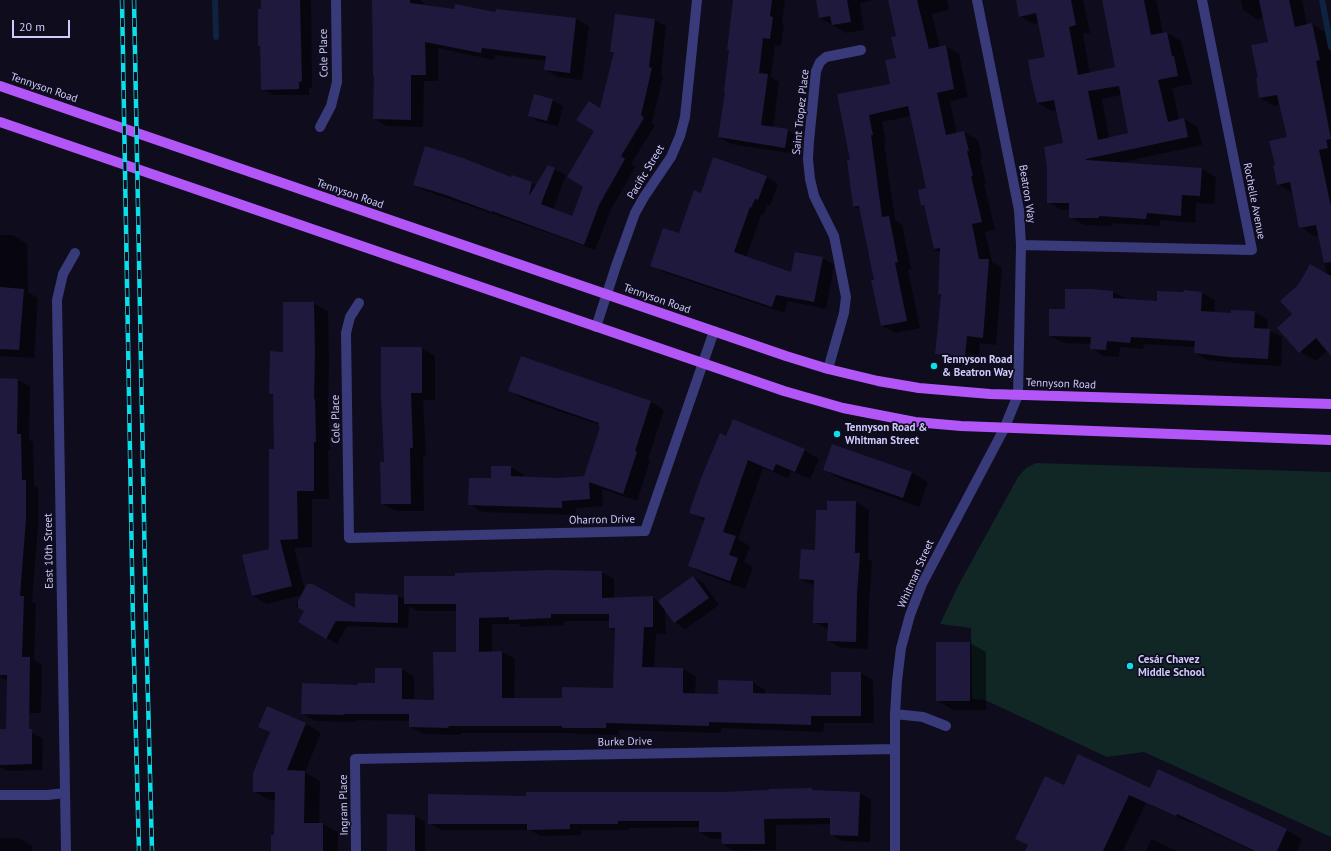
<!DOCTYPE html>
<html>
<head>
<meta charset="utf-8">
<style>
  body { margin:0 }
  #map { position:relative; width:1331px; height:851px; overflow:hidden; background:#0e0c1d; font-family:"PT Sans",sans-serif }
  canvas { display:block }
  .scale { position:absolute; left:12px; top:20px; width:58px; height:18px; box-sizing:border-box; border:2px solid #cecbfd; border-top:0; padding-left:5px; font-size:12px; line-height:14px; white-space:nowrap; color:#cecbfd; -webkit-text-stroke:3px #0e0c1d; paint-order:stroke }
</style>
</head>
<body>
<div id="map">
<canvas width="1331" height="851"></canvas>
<div class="scale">20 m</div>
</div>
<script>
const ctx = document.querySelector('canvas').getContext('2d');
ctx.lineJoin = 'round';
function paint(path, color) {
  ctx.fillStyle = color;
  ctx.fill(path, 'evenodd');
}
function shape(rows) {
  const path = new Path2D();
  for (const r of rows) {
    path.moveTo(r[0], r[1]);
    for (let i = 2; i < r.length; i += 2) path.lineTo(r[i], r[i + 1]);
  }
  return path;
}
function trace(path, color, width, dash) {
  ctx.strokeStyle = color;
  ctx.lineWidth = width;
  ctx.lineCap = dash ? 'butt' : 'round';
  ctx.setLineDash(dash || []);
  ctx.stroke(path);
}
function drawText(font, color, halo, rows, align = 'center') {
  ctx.font = font + ' "PT Sans",sans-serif';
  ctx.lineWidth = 3.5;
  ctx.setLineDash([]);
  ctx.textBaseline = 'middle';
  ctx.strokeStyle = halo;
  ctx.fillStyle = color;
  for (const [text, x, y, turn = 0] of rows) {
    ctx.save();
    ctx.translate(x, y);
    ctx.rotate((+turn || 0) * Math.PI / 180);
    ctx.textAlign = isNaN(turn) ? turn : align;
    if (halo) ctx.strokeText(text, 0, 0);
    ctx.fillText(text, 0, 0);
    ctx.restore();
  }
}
paint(shape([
  [1036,463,1331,472,1331,837,1144,752,1107,757,985,700,972,699,971,628,940,624,958,586,1018,477,1026,468]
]), '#102725');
paint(shape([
  [262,0,311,0,312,87,309,88,309,95,273,95,262,89,261,47,259,46],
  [373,0,420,0,423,2,423,6,455,10,496,14,497,10,576,19,589,26,582,80,558,77,546,70,547,61,495,55,494,60,438,48,438,81,424,81,423,127,387,126,374,119,375,75],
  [733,0,785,0,782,23,784,25,781,46,775,45,771,77,779,82,773,128,787,130,799,137,797,154,731,144,719,137,726,92],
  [817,0,874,0,860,3,864,30,846,33,819,17],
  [889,0,947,0,949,10,932,14,940,47,946,46,959,54,968,97,950,101,957,134,964,132,978,140,982,158,980,159,986,183,984,184,995,230,985,232,992,262,1002,268,996,345,980,343,978,364,949,361,936,353,942,295,939,294,941,253,934,249,925,207,922,205,927,189,911,116,882,122,886,142,884,143,895,220,902,225,911,269,908,270,920,328,896,333,882,326,875,281,861,210,854,206,851,161,838,95,892,85,897,59,897,37],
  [1016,0,1083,0,1090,33,1083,34,1090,74,1116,69,1103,0,1157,0,1156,0,1163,33,1167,33,1181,41,1192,84,1172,88,1179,120,1184,119,1198,127,1202,145,1118,163,1202,169,1216,177,1214,204,1196,203,1195,223,1160,220,1160,226,1112,223,1112,226,1084,225,1070,217,1070,210,1062,210,1048,202,1064,143,1057,110,1052,111,1038,103,1046,58,1039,23,1034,24,1020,16],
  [1122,95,1130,134,1109,138,1102,99],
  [1241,0,1302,0,1307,25,1312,24,1326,33,1331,55,1331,69,1330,69,1331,76,1331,249,1319,235,1315,236,1300,227,1292,193,1278,184,1276,166,1288,138,1280,105,1275,106,1260,98,1259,78,1269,42,1264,17,1257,19,1243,10],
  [655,20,666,26,661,74,663,76,652,123,655,125,631,164,636,166,610,211,595,250,546,232,426,191,414,185,512,178,532,183,536,186,554,169,566,175,553,210,573,218,585,187,595,131,615,53,611,51],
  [552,100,563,106,558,126,540,122,529,116],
  [766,177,778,184,770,206,767,205,764,214,762,213,746,257,792,273,822,258,834,265,826,309,788,301,784,313,663,272,651,265,679,234,701,194],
  [0,235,13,235,27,244,28,292,38,298,34,358,0,356],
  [1322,250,1331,255,1331,298,1327,275],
  [1091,290,1113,292,1126,299,1158,302,1184,293,1185,291,1202,293,1215,300,1214,313,1232,314,1254,312,1268,320,1267,330,1282,337,1281,366,1243,364,1208,360,1195,353,1195,347,1144,344,1143,349,1120,347,1119,357,1104,356,1091,348,1092,344,1064,343,1050,336,1066,310],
  [313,303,328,311,329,362,328,408,330,450,328,450,329,499,312,499,312,547,294,548,305,590,309,583,356,609,356,595,398,596,405,600,456,577,602,572,614,579,614,598,652,597,659,601,693,577,703,583,719,605,685,629,675,622,665,610,666,634,656,634,654,668,683,669,696,677,695,694,719,695,753,682,765,690,765,694,832,696,861,673,873,680,874,723,824,723,823,732,721,728,721,733,619,730,619,735,576,734,573,733,461,733,461,735,423,734,410,727,410,721,356,720,356,722,315,721,302,713,359,686,376,684,401,669,414,676,414,701,435,701,457,653,457,611,418,611,409,606,408,628,347,626,337,644,299,622,305,611,296,606,302,595,267,604,252,595,270,549,275,450,274,396,270,393,284,353],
  [564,621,610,621,610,628,616,631,614,689,563,699,514,699,515,659,502,652,492,652,492,624,518,624,522,627,564,625],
  [1331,321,1331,350,1330,349,1316,361,1300,352],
  [422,348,435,356,435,400,423,400,426,455,423,455,424,511,396,511,382,504,385,463],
  [521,357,651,402,664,410,648,459,650,461,637,501,602,489,603,506,576,508,575,515,482,512,469,504,492,479,492,467,511,467,524,475,524,477,558,479,585,477,601,427,600,425,523,399,510,391],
  [0,379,18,380,30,386,29,440,33,442,34,486,38,488,38,525,32,602,36,604,34,660,42,665,41,713,20,713,8,681,0,677],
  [726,437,804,450,819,459,810,479,791,471,788,478,763,468,738,539,750,546,744,562,753,567,745,589,704,574,689,565,705,521,690,512],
  [833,446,912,473,928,482,919,507,841,479,824,470],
  [828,502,856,502,869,510,868,559,872,561,869,602,868,649,841,648,828,640,829,630,814,622,815,586,800,579,816,551,828,511],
  [970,643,986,652,986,710,953,710,937,700],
  [267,708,306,724,321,733,305,772,320,781,319,824,323,824,338,832,338,851,272,851,275,836,276,800,269,800,254,791,271,733,259,727],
  [0,733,32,733,43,739,42,770,7,771,0,767],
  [1064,786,1150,789,1286,830,1302,839,1297,851,1253,851,1193,823,1193,824,1146,803,1123,851,1027,851,1029,846,1016,839],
  [812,789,816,791,859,793,871,799,870,842,842,841,831,834,831,824,776,825,776,850,734,851,722,844,722,838,712,839,700,832,700,827,629,828,629,830,581,830,581,835,540,836,530,830,441,830,429,823,528,797,720,793],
  [415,816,425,822,425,851,388,851],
  [0,838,19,838,32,846,32,851,0,851],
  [1151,839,1177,851,1146,851]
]), '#0007');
trace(shape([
  [215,0,216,37],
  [1322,0,1331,47]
]), '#0d2340', 6);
paint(shape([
  [261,0,300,0,302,81,299,82,299,89,261,90,260,46,258,46,258,9,261,9],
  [372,0,410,0,410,3,454,9,455,4,495,12,496,9,576,18,570,73,544,70,546,56,482,48,481,53,425,42,426,75,411,75,411,120,373,119,374,75,373,75],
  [733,0,772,0,770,16,773,17,770,39,763,38,759,73,768,74,761,125,788,129,785,148,718,137,725,92,724,91,729,50,727,50],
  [816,0,847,0,851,22,832,25,830,16,819,18],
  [888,0,917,0,929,49,946,45,954,89,937,93,946,135,964,131,969,151,967,151,973,176,971,176,982,222,972,224,979,259,989,259,983,338,967,336,965,357,935,354,941,294,938,294,940,248,934,249,924,205,921,206,918,190,926,188,908,106,869,115,873,135,871,135,882,217,889,216,898,262,895,263,907,321,881,326,871,280,874,280,859,206,853,206,847,160,850,160,837,94,890,84,885,60,896,58,891,37,896,36],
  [1016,0,1071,0,1076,25,1069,27,1078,75,1115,67,1102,0,1144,0,1151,35,1167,32,1172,56,1174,56,1178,76,1158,80,1168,122,1184,118,1188,137,1086,159,1086,160,1202,168,1200,196,1182,195,1181,216,1147,213,1146,219,1099,216,1099,218,1069,218,1069,203,1047,203,1047,166,1044,147,1063,143,1054,100,1037,103,1031,79,1028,60,1045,57,1036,13,1019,17],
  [1119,86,1128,133,1098,140,1088,91],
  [1259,0,1289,0,1295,27,1312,23,1320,60,1316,61,1331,139,1326,140,1328,148,1319,150,1331,207,1331,262,1324,263,1316,225,1299,228,1290,182,1277,185,1273,165,1275,165,1269,141,1287,137,1277,95,1259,98,1256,78,1258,78,1251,45,1268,42],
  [615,14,655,19,649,67,652,68,641,115,644,118,621,156,625,159,599,205,584,245,492,211,492,212,443,194,413,185,425,146,463,158,511,177,512,175,532,182,529,196,548,165,555,168,541,204,572,216,583,187,567,177,594,131,576,120,589,101,600,108,614,52,610,52],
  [534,94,553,99,547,121,528,116],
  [713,157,767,176,758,200,755,199,751,208,750,207,734,252,791,272,795,252,823,257,814,302,776,295,772,307,650,266,663,228,679,233,694,190,701,193],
  [1310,264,1331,276,1331,356,1316,338,1299,353,1277,328,1292,314,1280,301,1298,285],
  [0,287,24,289,19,350,0,349],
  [1065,289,1091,289,1113,291,1113,298,1157,301,1157,291,1183,292,1184,290,1202,292,1201,311,1231,313,1231,310,1255,311,1254,328,1270,329,1268,359,1229,357,1194,353,1195,341,1131,337,1130,343,1107,341,1106,350,1090,349,1091,337,1049,336,1049,309,1065,309],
  [283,302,314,302,315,353,314,399,315,399,316,442,314,442,314,491,297,491,298,539,280,540,292,586,252,596,242,555,269,549,269,449,274,449,273,394,269,394,270,351,283,352],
  [381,347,422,347,422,393,411,393,413,448,410,448,411,504,381,504,380,462,384,462,381,395],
  [521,356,651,401,635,451,637,452,623,494,589,482,590,499,562,501,562,508,468,505,469,478,491,478,491,466,511,466,511,476,558,478,584,476,600,427,598,426,599,423,508,391],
  [0,378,18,379,17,434,21,434,22,480,26,480,26,518,20,596,24,596,22,657,30,657,29,729,32,729,32,764,0,765,0,729,6,729,7,675,0,675],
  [733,419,805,449,795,472,776,464,773,471,748,460,723,532,736,536,729,555,738,558,730,581,688,566,705,518,689,513,701,478,720,433,726,436],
  [832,444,912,472,903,498,823,470],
  [827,501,856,501,855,553,860,553,857,594,856,642,827,641,828,623,813,623,814,580,799,579,801,549,815,550,816,510,827,510],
  [549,570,602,571,602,598,653,596,653,627,644,627,642,667,683,668,683,693,718,694,718,680,753,681,753,693,831,695,831,672,861,672,861,716,811,716,811,725,709,722,709,726,606,723,606,728,562,728,562,726,449,726,448,728,409,727,409,714,344,714,344,715,301,714,302,683,358,685,358,683,375,683,375,668,402,668,402,699,434,700,433,652,456,652,456,604,404,604,404,576,455,576,455,573],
  [551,614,609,614,609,628,615,628,613,688,562,687,562,698,502,698,502,651,479,652,479,618,509,617,509,620,551,618],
  [693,576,709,598,674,623,658,601],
  [307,584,313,584,355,608,355,593,398,595,398,623,336,621,326,639,298,622,304,611,298,608,298,601],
  [936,642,970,642,970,701,936,701],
  [267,706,306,723,287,770,305,771,304,823,323,823,323,851,271,851,271,835,274,835,275,792,253,792,253,773,270,732,258,727],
  [1078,754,1150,788,1158,769,1287,829,1277,851,1255,851,1177,814,1176,816,1129,795,1103,851,1025,851,1028,845,1015,839,1045,776,1064,785],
  [812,788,812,790,860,792,858,836,830,835,830,818,764,819,765,844,722,844,721,832,699,832,699,821,618,821,618,824,570,824,570,829,527,830,527,824,428,824,428,794,526,796,526,792,720,792,769,790,769,789],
  [387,814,415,815,415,851,387,851]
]), '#1f193d');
trace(shape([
  [320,127,331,106,337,82,336,0],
  [1021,245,1252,250,1202,0],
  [359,303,350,317,346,333,349,538,645,531,714,331],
  [596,327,616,266,635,213,644,197,671,157,680,136,685,117,697,0],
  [828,369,844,313,846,297,834,236,814,196,810,179,808,159,809,141,816,71,820,62,826,57,861,50],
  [895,714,923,717,946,726],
  [0,795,48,795,65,793],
  [66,851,57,300,63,274,75,253],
  [356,851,355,759,895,749],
  [895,851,895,714,897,681,901,648,910,615,922,584,1004,429,1018,395,1021,245,1019,210,977,0]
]), '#393a7a', 10);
trace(shape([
  [0,86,786,356,828,369,878,381,919,388,990,394,1331,404],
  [0,122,784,391,843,408,915,422,961,426,1331,440]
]), '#b356f8', 10);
const rail = shape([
  [122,0,133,623,139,851],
  [134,0,146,623,152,851]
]);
trace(rail, '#09e0ea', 4.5);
trace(rail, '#0e0c1d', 3, [9]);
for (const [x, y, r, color] of [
  [934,366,4,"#09e0ea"],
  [837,434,4,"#09e0ea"],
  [1130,666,4,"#09e0ea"]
]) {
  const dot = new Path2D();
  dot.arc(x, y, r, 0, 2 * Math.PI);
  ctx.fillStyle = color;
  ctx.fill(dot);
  trace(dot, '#0e0c1d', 1.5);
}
drawText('11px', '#cecbfd', '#0e0c1d', [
  ["Cole Place",324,53,-91],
  ["Tennyson Road",44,88,19],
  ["Saint Tropez Place",801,112,-84],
  ["Pacific Street",646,172,-59],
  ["Tennyson Road",350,194,19],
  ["Beatron Way",1027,194,81],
  ["Rochelle Avenue",1254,201,79],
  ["Tennyson Road",657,299,19],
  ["Tennyson Road",1061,384,2],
  ["Cole Place",336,419,-91],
  ["Oharron Drive",602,520,-1],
  ["East 10th Street",49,551,-91],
  ["Whitman Street",916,574,-66],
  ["Burke Drive",625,742,-1],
  ["Ingram Place",344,805,-91]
]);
drawText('bold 11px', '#cecbfd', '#0e0c1d', [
  ["Tennyson Road",942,360],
  ["& Beatron Way",942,373],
  ["Tennyson Road &",845,428],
  ["Whitman Street",845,441],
  ["Cesár Chavez",1138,660],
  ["Middle School",1138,673]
], 'left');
</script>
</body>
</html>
